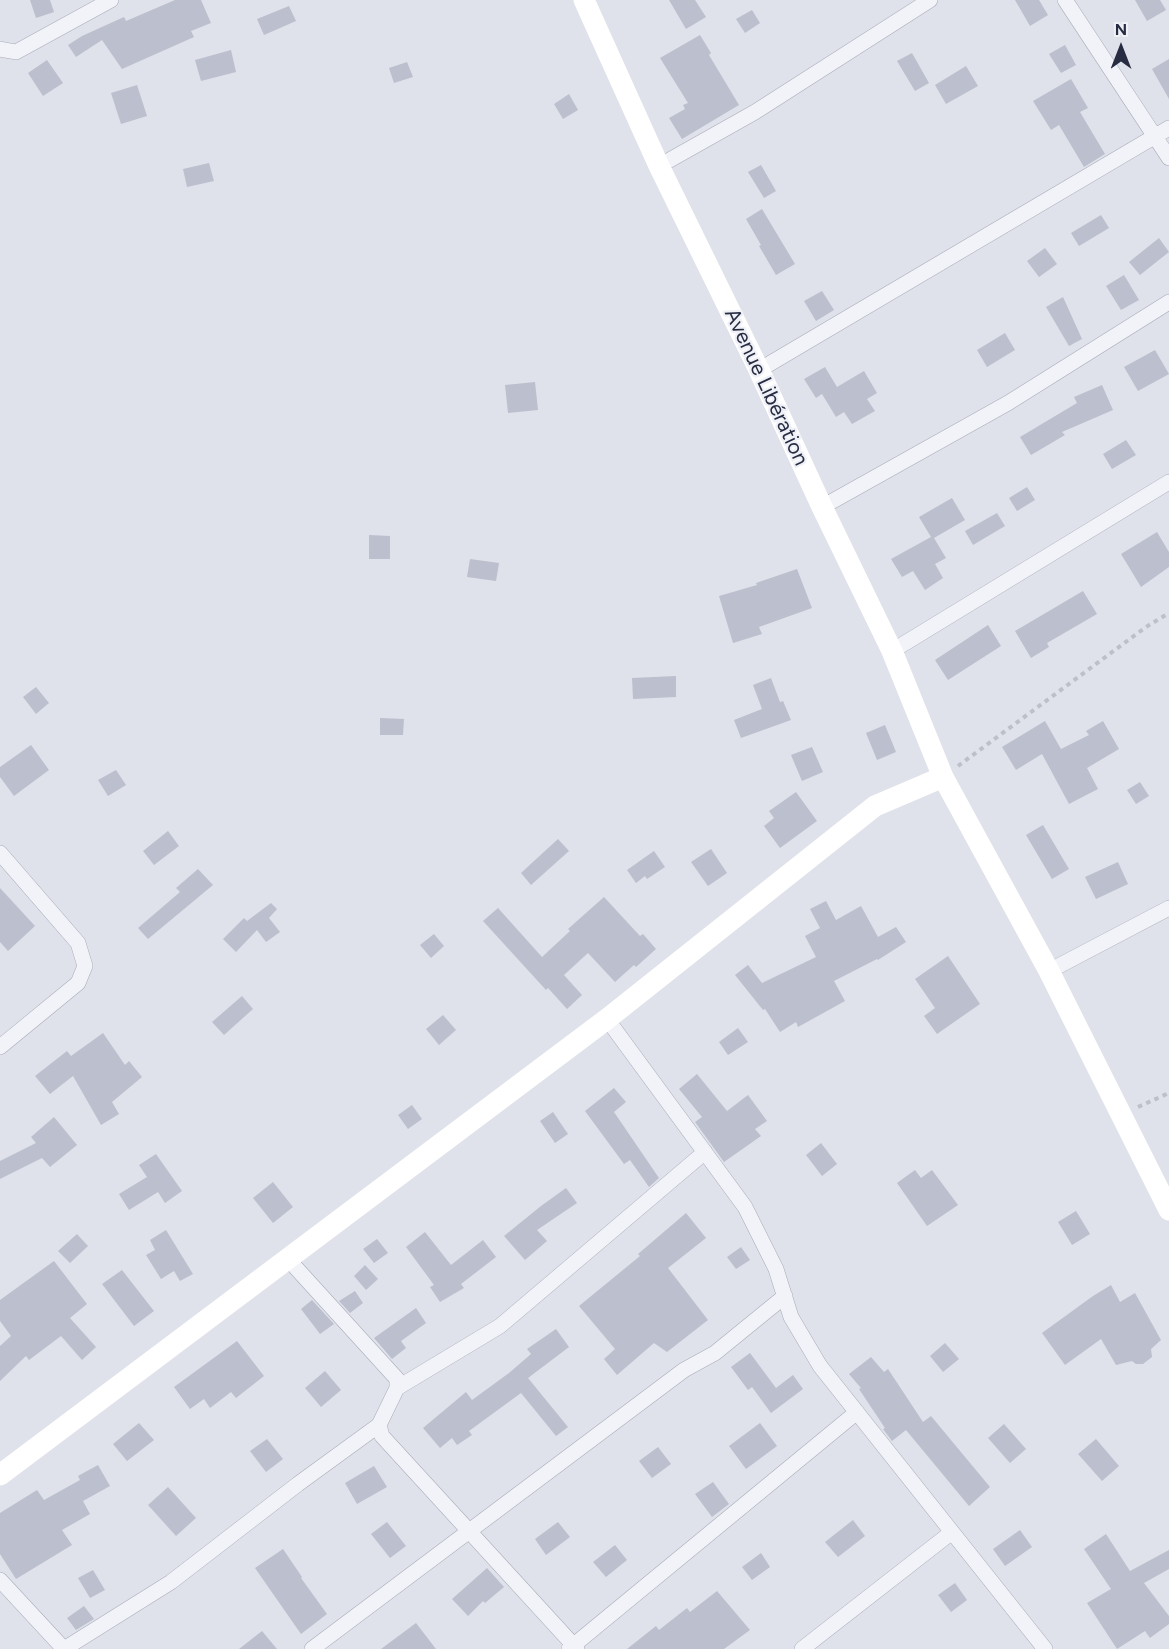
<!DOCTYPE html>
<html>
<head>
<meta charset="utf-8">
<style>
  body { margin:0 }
  #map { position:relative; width:1169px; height:1649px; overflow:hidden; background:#dfe2ea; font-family:Figtree,sans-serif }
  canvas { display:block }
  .north { position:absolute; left:1091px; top:18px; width:60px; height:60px; -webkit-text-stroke:4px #eff1f7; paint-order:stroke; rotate:0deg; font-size:16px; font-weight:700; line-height:24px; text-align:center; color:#272c42 }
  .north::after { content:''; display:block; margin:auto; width:21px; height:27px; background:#272c42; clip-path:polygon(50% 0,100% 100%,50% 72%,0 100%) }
</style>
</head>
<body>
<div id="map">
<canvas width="1169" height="1649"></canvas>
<div class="north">N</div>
</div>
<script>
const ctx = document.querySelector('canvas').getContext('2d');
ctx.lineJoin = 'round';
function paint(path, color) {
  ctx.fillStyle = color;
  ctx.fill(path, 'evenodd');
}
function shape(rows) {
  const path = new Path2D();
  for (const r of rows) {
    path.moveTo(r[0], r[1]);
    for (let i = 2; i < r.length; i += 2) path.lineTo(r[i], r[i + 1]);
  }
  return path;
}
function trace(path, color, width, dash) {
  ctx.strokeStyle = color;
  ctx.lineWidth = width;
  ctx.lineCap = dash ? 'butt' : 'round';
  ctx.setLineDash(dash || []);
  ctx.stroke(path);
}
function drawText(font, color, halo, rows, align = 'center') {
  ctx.font = font + ' Figtree,sans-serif';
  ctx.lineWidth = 4.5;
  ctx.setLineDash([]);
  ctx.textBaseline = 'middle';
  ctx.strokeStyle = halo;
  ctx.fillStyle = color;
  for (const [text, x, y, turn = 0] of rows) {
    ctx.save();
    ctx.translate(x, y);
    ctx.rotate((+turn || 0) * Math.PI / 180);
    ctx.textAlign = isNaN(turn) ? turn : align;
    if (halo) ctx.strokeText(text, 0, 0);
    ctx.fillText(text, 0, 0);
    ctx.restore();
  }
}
paint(shape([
  [30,0,50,0,54,12,36,18],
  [175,0,201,0,211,23,191,31,194,37,122,69,102,40,76,57,68,45,82,36,124,17,126,21],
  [669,0,695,0,706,17,686,29],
  [1015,0,1039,0,1048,15,1030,26],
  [1135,0,1160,0,1166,10,1147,21],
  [289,6,296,21,264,35,257,19],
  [752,10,760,23,745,33,736,19],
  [700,35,711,53,709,55,739,105,682,139,669,118,685,109,683,105,688,103,660,58],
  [1065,45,1076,65,1061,73,1049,54],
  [231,50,236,72,201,81,195,60],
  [912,53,929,83,915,91,897,61],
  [1169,59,1169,99,1152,69],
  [47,60,63,83,43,96,28,73],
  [407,62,413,77,394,83,389,68],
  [966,66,978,86,946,104,935,85],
  [1071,79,1088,108,1080,112,1105,154,1084,167,1059,125,1051,130,1033,101],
  [137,85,147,116,121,124,111,93],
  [569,94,578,110,563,119,554,104],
  [209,163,214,181,187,187,183,169],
  [761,165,776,191,764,198,748,172],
  [762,209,795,264,776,275,759,246,761,245,746,219],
  [1101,215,1109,228,1079,246,1071,233],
  [1159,238,1169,252,1140,275,1129,262],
  [1045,248,1057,264,1039,277,1027,261],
  [1124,275,1139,300,1121,310,1106,286],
  [822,291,834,310,816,321,804,301],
  [1063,297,1082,339,1069,346,1046,307],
  [1005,333,1015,350,987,367,977,350],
  [1155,350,1169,374,1138,391,1124,367],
  [825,367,837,387,864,371,877,393,867,399,875,411,852,424,844,412,836,417,822,394,816,398,804,379],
  [535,382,538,410,508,413,505,385],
  [1102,385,1113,410,1062,432,1065,435,1031,455,1020,437,1077,403,1074,397],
  [1126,440,1136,455,1112,469,1103,454],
  [1027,487,1035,500,1017,511,1009,498],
  [952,498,965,520,934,538,946,558,935,564,943,578,925,590,913,571,902,577,891,559,931,537,919,517],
  [997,513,1005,526,973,545,965,531],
  [1157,532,1169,552,1169,567,1141,587,1121,554],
  [369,535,390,536,390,559,369,559],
  [470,559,499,563,496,581,467,577],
  [797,569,812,608,759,627,762,634,733,643,719,596,757,585,756,583],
  [1083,591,1097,614,1047,643,1049,647,1031,658,1015,631],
  [988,625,1001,646,948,680,935,660],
  [676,676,676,697,633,699,632,678],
  [771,678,780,702,783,701,791,720,741,738,734,720,762,709,753,685],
  [36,687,49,703,36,714,23,697],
  [380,718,404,719,403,735,380,735],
  [1045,721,1061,749,1089,735,1086,731,1103,721,1119,749,1087,768,1098,789,1069,804,1042,754,1016,770,1002,747],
  [885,725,896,752,877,760,866,733],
  [31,745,49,770,14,796,0,777,0,767],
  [812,747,823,772,802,781,791,755],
  [116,770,126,785,108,796,98,780],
  [1140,782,1149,796,1136,804,1127,790],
  [796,792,817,821,780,848,764,826,774,818,769,811],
  [1043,825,1069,869,1052,879,1026,835],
  [168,831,179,846,154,865,143,851],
  [558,839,569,851,531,885,521,873],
  [711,849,727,873,708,886,691,862],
  [654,851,665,867,647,879,645,876,636,883,627,870],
  [1118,862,1128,884,1096,899,1085,877],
  [198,869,213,885,148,939,138,928,180,892,176,888],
  [0,888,35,926,8,951,0,942],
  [604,897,640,936,643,934,656,949,636,967,634,965,615,982,588,953,564,975,582,995,567,1009,548,988,546,990,483,921,498,908,542,957,570,931,568,929],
  [826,901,836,920,861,906,878,937,896,927,906,942,878,960,877,959,834,981,845,1001,798,1027,796,1022,780,1032,765,1009,763,1010,735,975,748,965,762,983,816,957,805,936,820,928,810,909],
  [271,903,277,909,269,918,280,932,266,942,257,930,236,952,223,939,244,918,247,921],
  [434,934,444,946,431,958,420,945],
  [948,956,980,1004,937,1034,924,1016,935,1008,915,979],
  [242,996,253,1009,224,1035,212,1022],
  [443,1015,456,1030,439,1045,426,1029],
  [738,1028,748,1042,728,1055,719,1042],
  [103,1033,125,1065,129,1061,142,1077,112,1102,119,1114,101,1125,73,1076,50,1094,35,1076,67,1051,71,1056],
  [697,1074,727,1111,748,1095,767,1121,755,1129,761,1136,724,1162,695,1122,702,1117,679,1089],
  [614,1088,626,1102,614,1112,659,1178,649,1187,630,1160,624,1164,585,1111],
  [412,1105,422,1119,408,1129,398,1115],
  [553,1112,568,1134,555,1143,540,1121],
  [54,1117,77,1145,50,1167,42,1158,0,1179,0,1161,36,1143,31,1137],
  [821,1143,837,1164,822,1176,806,1155],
  [156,1154,182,1191,165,1203,158,1192,129,1210,119,1194,147,1177,139,1165],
  [915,1170,921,1178,932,1170,958,1205,927,1226,897,1183],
  [273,1182,293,1207,273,1223,253,1198],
  [566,1188,577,1203,537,1230,547,1241,525,1260,504,1236,541,1206],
  [1076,1211,1090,1234,1072,1245,1058,1222],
  [686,1213,706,1238,668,1268,708,1320,667,1352,654,1343,617,1375,604,1359,615,1349,579,1306,640,1256,638,1254],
  [166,1230,193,1274,180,1281,174,1271,161,1279,146,1255,155,1250,150,1240],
  [425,1232,451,1265,483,1240,496,1257,461,1284,464,1288,440,1302,430,1287,434,1285,406,1247],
  [77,1234,88,1246,70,1263,58,1251],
  [377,1239,388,1253,374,1263,363,1249],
  [741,1247,750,1260,736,1269,727,1257],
  [54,1261,87,1304,70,1318,96,1347,82,1360,61,1336,29,1360,26,1356,0,1381,0,1346,11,1336,0,1321,0,1300],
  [365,1265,378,1279,366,1290,354,1276],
  [122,1270,154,1311,134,1326,102,1284],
  [1111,1285,1120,1302,1135,1293,1161,1340,1151,1349,1152,1357,1143,1364,1136,1364,1132,1361,1116,1365,1101,1339,1065,1365,1042,1333,1093,1296],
  [355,1291,363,1303,350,1313,339,1301],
  [312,1300,334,1324,320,1334,301,1309],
  [416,1308,426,1323,401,1341,406,1348,392,1359,374,1338],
  [556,1329,569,1347,528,1378,568,1427,556,1436,521,1393,469,1431,472,1435,457,1445,452,1438,440,1448,423,1428,466,1392,472,1400,509,1373,531,1354,527,1349],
  [237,1341,264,1376,236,1398,231,1392,210,1408,204,1399,190,1409,174,1387],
  [945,1343,959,1359,943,1372,930,1356],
  [750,1353,776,1388,793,1375,803,1389,771,1413,752,1387,748,1390,731,1367],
  [871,1357,884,1372,888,1369,923,1422,931,1416,990,1487,969,1506,906,1430,892,1441,883,1429,885,1428,859,1389,861,1388,849,1374],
  [325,1371,341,1390,321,1407,305,1388],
  [139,1423,154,1440,127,1461,113,1444],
  [760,1423,777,1446,746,1469,729,1446],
  [1004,1424,1026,1449,1010,1463,988,1438],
  [267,1439,283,1459,266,1472,250,1451],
  [1096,1439,1119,1466,1102,1481,1078,1454],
  [658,1447,671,1464,652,1478,639,1461],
  [98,1465,110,1486,83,1501,90,1514,62,1530,72,1545,16,1579,0,1554,0,1513,37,1490,44,1500,80,1480,78,1476],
  [374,1466,387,1487,357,1504,345,1483],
  [713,1482,729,1504,712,1517,695,1494],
  [168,1487,196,1518,176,1536,148,1505],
  [853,1520,865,1536,838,1557,825,1542],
  [387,1522,406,1546,390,1558,371,1534],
  [558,1522,570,1537,546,1555,535,1539],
  [1020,1530,1032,1547,1005,1566,993,1549],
  [1106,1534,1130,1571,1169,1550,1169,1569,1144,1583,1169,1616,1169,1624,1150,1638,1145,1631,1117,1649,1087,1603,1111,1589,1084,1549],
  [615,1545,627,1560,606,1577,593,1562],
  [283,1549,302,1577,301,1578,327,1614,301,1634,255,1568],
  [761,1553,770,1567,752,1580,742,1567],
  [487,1568,504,1587,485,1603,483,1601,468,1616,452,1599],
  [93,1570,105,1590,90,1598,78,1578],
  [955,1583,967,1600,951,1612,938,1595],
  [717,1591,750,1630,724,1649,627,1649,656,1626,659,1630,687,1608,690,1612],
  [84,1606,94,1619,76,1630,67,1618],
  [416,1623,436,1649,381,1649],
  [262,1631,277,1649,239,1649]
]), '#bcbfcd');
const street = shape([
  [1065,0,1169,158],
  [0,49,16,52,111,0],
  [659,166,755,112,930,0],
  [759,370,1169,128],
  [822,507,1008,403,1169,302],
  [892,651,1169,482],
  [0,853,78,943,85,966,78,983,0,1047],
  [1049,971,1169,908],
  [607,1019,745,1207,776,1269,791,1317,820,1366,1045,1649],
  [287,1258,397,1379,397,1388,379,1425,382,1436,577,1649],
  [397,1388,500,1326,705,1152],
  [0,1580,64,1649],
  [64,1649,171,1582,298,1484,379,1425],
  [312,1649,684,1370,715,1353,785,1296],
  [569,1649,857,1412],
  [802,1649,952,1532]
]);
trace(street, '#a8abb8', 16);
trace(shape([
  [958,766,1146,627,1169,613],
  [1138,1107,1169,1093]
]), '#bdbfc9', 4, [4.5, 4.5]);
trace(street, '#f2f3f8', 15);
trace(shape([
  [584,0,659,166,759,370,822,507,892,651,943,777,1049,971,1169,1210],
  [0,1475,607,1019,875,806,943,777]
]), '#fff', 21);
drawText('21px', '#272c42', '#eff1f7', [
  ["Avenue Libération",766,387,65]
]);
</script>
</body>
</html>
